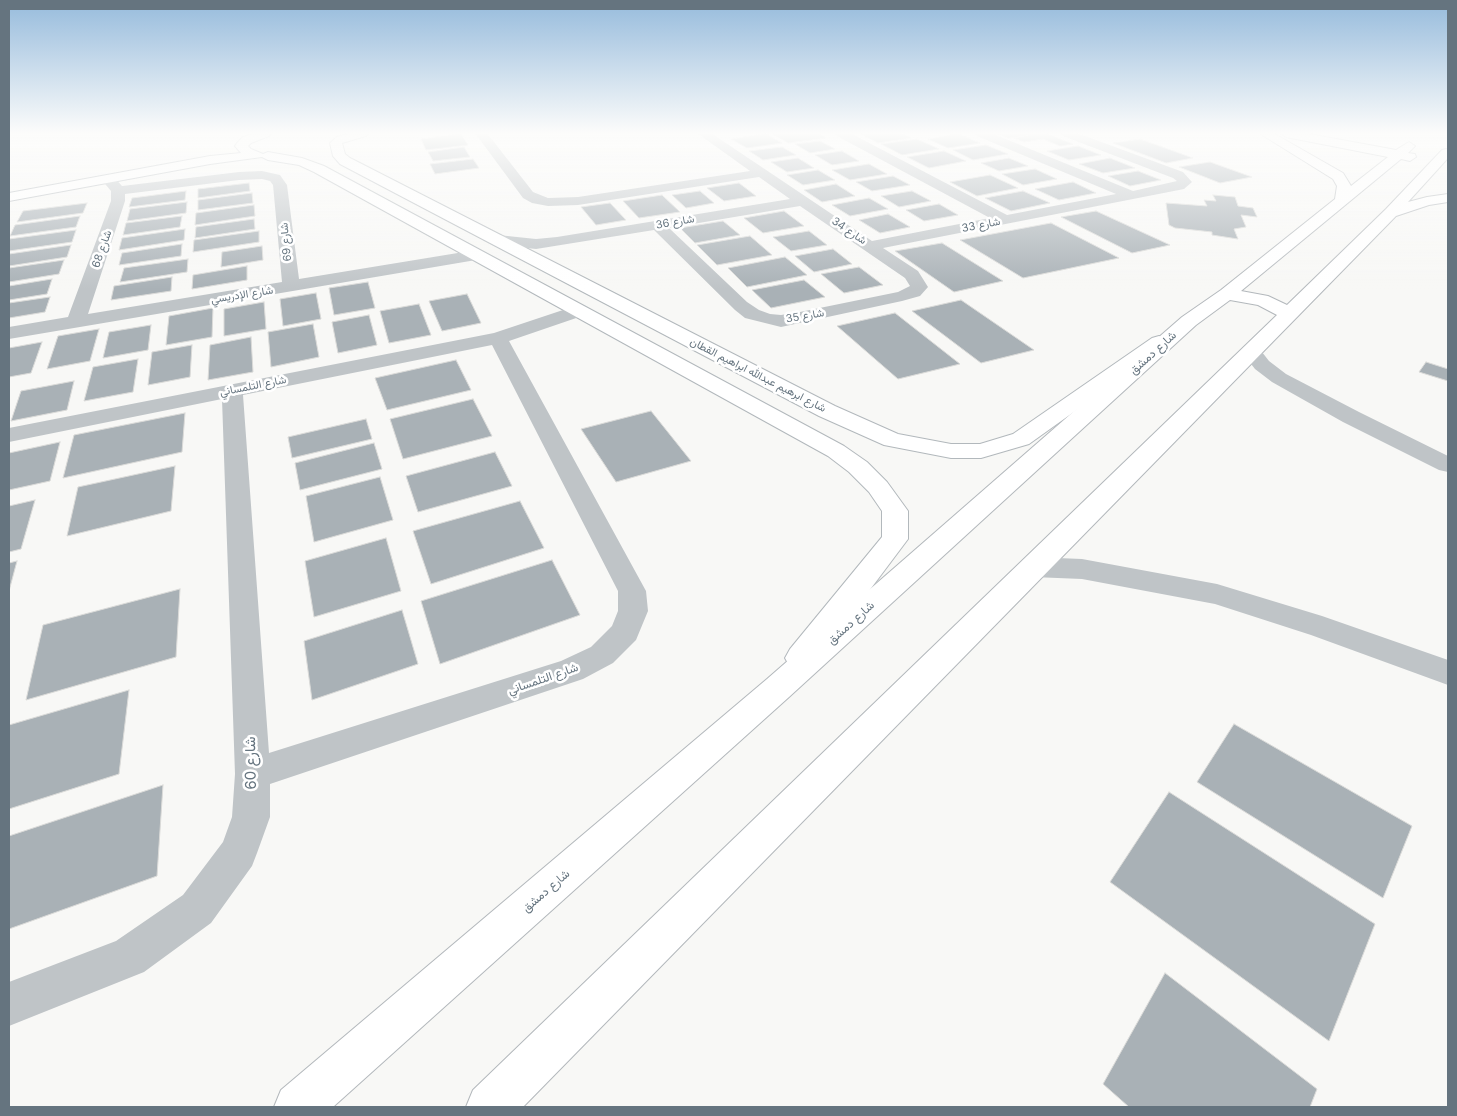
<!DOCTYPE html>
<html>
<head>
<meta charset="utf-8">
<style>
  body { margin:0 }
  #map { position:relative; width:1457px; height:1116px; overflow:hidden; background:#f8f8f6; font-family:Inter,sans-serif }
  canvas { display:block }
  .frame { position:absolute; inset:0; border:10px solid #65747f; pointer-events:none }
</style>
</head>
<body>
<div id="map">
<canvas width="1457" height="1116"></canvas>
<div class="frame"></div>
</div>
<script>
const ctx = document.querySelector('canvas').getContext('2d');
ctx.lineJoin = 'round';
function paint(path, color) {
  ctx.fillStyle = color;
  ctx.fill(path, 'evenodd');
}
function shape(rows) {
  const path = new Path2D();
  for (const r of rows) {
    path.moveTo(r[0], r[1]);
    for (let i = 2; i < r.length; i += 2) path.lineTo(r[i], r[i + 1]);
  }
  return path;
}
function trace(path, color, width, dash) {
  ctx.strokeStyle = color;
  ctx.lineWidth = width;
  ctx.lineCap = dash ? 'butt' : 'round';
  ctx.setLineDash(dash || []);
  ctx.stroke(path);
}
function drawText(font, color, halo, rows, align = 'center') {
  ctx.font = font + ' Inter,Vazirmatn,sans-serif';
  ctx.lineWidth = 5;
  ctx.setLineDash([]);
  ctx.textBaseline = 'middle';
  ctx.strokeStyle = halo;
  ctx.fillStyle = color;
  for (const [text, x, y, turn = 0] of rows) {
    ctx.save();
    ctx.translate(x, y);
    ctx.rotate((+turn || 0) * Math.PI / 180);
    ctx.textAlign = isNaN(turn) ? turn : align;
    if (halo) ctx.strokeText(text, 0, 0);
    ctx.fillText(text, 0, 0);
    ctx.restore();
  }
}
const building = shape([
  [780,133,817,133,826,138,788,143,773,134,780,133],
  [871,133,900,133,911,138,878,143,861,134,871,133],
  [996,133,1040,133,1008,138,996,133],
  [1045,133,1073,144,1060,146,1043,139,1024,142,1014,138,1045,133],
  [461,134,468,145,426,150,421,139,461,134],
  [766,134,782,143,747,148,731,139,766,134],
  [959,134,980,143,948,148,928,139,959,134],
  [917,139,939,149,902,155,881,144,917,139],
  [1140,139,1193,158,1166,163,1113,143,1140,139],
  [820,141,835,149,810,153,795,144,820,141],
  [986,145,1008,154,973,160,953,150,986,145],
  [1078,146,1101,155,1069,160,1047,151,1078,146],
  [464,147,470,157,433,161,428,152,464,147],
  [782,147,796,155,763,160,749,151,782,147],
  [842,151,859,161,832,165,815,155,842,151],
  [944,151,966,161,929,168,907,157,944,151],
  [798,158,814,168,787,172,771,162,798,158],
  [1009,158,1028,166,999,171,981,163,1009,158],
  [1110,158,1135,168,1103,173,1079,164,1110,158],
  [473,159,479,168,435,174,430,164,473,159],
  [1210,162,1252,177,1220,183,1179,167,1210,162],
  [869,164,887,174,850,180,832,170,869,164],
  [1035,169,1057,179,1023,185,1002,174,1035,169],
  [818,170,835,180,803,185,787,175,818,170],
  [1138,171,1161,180,1130,186,1108,176,1138,171],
  [990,175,1018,188,977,196,950,182,990,175],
  [893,176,910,185,872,191,856,182,893,176],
  [1073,182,1096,193,1059,200,1035,189,1073,182],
  [249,183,250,191,198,198,198,189,249,183],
  [739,183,756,196,724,201,707,188,739,183],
  [836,184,855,196,822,202,804,190,836,184],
  [186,191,185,200,129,207,132,198,186,191],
  [700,191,714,203,686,208,672,195,700,191],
  [912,191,931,201,899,207,881,196,912,191],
  [1023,191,1050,203,1011,211,985,198,1023,191],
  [252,193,253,203,198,210,198,200,252,193],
  [662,195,680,212,639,218,623,201,662,195],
  [1213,195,1235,197,1238,206,1253,208,1257,217,1241,215,1246,227,1234,229,1238,239,1212,235,1212,232,1175,228,1169,225,1166,203,1207,206,1204,200,1216,201,1213,195],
  [869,198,888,209,850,216,832,205,869,198],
  [187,202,186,213,127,221,130,209,187,202],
  [87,203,83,213,17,222,23,211,87,203],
  [610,203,626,220,596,225,581,207,610,203],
  [939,204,958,215,924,221,906,210,939,204],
  [254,205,255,216,195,225,196,213,254,205],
  [784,211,804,226,763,233,744,218,784,211],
  [1096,211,1170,245,1132,253,1061,217,1096,211],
  [888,214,910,227,880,233,859,220,888,214],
  [80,216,76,227,10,236,15,225,80,216],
  [182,216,180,227,123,235,126,223,182,216],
  [254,219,255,229,195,238,196,227,254,219],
  [723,221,740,235,695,243,680,228,723,221],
  [1051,223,1119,258,1023,278,960,240,1051,223],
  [185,229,184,240,119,250,122,238,185,229],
  [76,230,72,242,9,251,9,239,76,230],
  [259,231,259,242,193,252,194,240,259,231],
  [809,231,827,245,791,251,773,237,809,231],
  [750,236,772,255,717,265,697,245,750,236],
  [942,243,1003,281,954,292,895,251,942,243],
  [182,244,181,256,119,265,122,253,182,244],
  [71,245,67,257,9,266,9,254,71,245],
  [262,246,263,260,221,267,222,252,262,246],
  [833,249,852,264,814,272,795,256,833,249],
  [785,257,807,275,747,287,728,268,785,257],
  [188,259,187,272,120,282,124,268,188,259],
  [64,260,59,274,9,282,9,268,64,260],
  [247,266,247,280,192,289,193,275,247,266],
  [859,267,883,285,844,293,821,274,859,267],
  [172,277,171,291,111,300,114,286,172,277],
  [52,279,47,294,9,300,9,286,52,279],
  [804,280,825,297,771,308,752,290,804,280],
  [368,282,375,308,334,315,329,288,368,282],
  [316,293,321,319,283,326,280,299,316,293],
  [467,294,481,323,442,331,429,301,467,294],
  [50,297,45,312,9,318,9,303,50,297],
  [961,300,1034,350,981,363,912,311,961,300],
  [264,302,266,329,224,336,224,309,264,302],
  [419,304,431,335,389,343,380,311,419,304],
  [213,308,212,337,166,345,169,316,213,308],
  [895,313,960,364,898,379,837,326,895,313],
  [369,315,377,345,338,353,332,322,369,315],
  [313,324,319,357,271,367,268,332,313,324],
  [151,325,148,350,103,358,109,332,151,325],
  [99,329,90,361,47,369,58,336,99,329],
  [251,337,253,372,208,380,210,345,251,337],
  [42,342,31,373,9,377,9,348,42,342],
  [192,345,190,377,148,385,152,352,192,345],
  [138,359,133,392,84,401,93,367,138,359],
  [456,360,471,390,387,410,375,378,456,360],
  [1426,362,1448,369,1448,381,1419,372,1426,362],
  [74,381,67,410,11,421,21,391,74,381],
  [473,399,492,436,403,459,390,419,473,399],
  [651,411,691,461,616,482,581,429,651,411],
  [185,413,182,452,63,478,74,435,185,413],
  [366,419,372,439,292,458,288,437,366,419],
  [60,442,50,481,9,490,9,453,60,442],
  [374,443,382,469,300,490,295,463,374,443],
  [495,452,512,486,418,512,406,476,495,452],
  [175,466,171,511,67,536,78,487,175,466],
  [380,477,393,520,314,542,306,496,380,477],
  [35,500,21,549,9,552,9,506,35,500],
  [520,501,544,548,431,584,413,531,520,501],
  [386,538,401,591,314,617,305,561,386,538],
  [552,560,580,615,440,664,421,601,552,560],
  [17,561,9,591,9,563,17,561],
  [180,589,176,657,26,700,43,625,180,589],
  [402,610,418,664,312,700,304,641,402,610],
  [129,690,119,774,9,809,9,725,129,690],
  [1234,724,1412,826,1383,898,1197,782,1234,724],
  [163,785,157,876,9,929,9,836,163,785],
  [1169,792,1375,924,1329,1041,1110,882,1169,792],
  [1165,973,1317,1089,1310,1107,1129,1107,1103,1084,1165,973]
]);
paint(building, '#a9b1b6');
trace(building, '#dadad8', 1);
const secondary = shape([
  [255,133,271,133,269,136,251,143,248,146,251,149,263,154,268,152,302,158,324,166,844,446,867,462,887,482,908,511,908,539,812,667,801,670,790,667,785,658,790,649,882,537,882,511,869,492,849,472,828,456,314,172,299,165,268,160,262,157,210,164,9,201,9,193,210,156,241,153,235,146,237,143,243,137,255,133],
  [351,133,368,133,366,136,342,143,345,154,350,158,835,406,898,434,951,444,980,444,1013,434,1152,338,1159,336,1166,338,1169,342,1166,346,1029,444,981,458,951,458,884,445,819,416,340,164,333,156,330,143,337,137,351,133]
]);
const primary = shape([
  [1259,133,1273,133,1343,173,1351,186,1388,157,1286,137,1280,133,1304,133,1396,150,1409,142,1415,146,1408,153,1415,154,1416,157,1410,161,1401,159,1241,291,1268,296,1287,305,1386,209,1442,150,1446,149,1448,150,1448,158,1408,202,1427,197,1448,194,1448,202,1429,205,1396,216,523,1107,466,1107,473,1090,1277,315,1258,305,1230,300,1196,325,789,697,333,1107,274,1107,281,1090,767,679,1182,317,1221,290,1335,199,1337,186,1333,179,1259,133]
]);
trace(secondary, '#b2b8bc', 2);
trace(primary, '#b3b8bc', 2);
paint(shape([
  [475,133,487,133,533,192,548,198,578,197,750,171,697,133,711,133,872,241,990,218,837,136,835,133,850,133,1007,215,1116,194,977,136,975,133,991,133,1133,191,1177,181,1173,178,1063,136,1061,133,1077,133,1183,172,1192,182,1184,189,1179,190,883,248,918,271,928,287,920,296,902,301,781,327,745,318,735,310,654,230,536,249,498,245,492,243,490,240,492,237,498,235,536,239,557,237,790,199,759,177,578,205,548,206,532,203,523,198,475,133],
  [800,206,905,278,910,286,898,292,800,312,781,315,770,314,759,310,747,302,669,228,800,206],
  [262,171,280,175,287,185,299,279,476,250,482,252,484,255,482,258,476,260,9,339,9,327,68,317,111,201,111,191,101,179,103,176,113,176,122,186,239,172,262,171],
  [262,179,270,181,273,185,282,282,88,314,125,201,125,194,239,180,262,179],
  [578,305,585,307,587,311,585,315,509,341,646,591,648,611,636,640,613,663,583,679,270,784,270,817,257,853,252,866,211,923,144,972,9,1026,9,982,116,941,183,895,223,842,232,817,235,774,222,399,9,442,9,428,494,333,578,305],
  [492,345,618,591,618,611,612,626,591,647,561,661,269,753,243,395,492,345],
  [1251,345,1258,347,1269,361,1286,374,1359,412,1448,456,1448,472,1439,470,1343,422,1272,382,1255,369,1241,351,1244,347,1251,345],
  [1033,557,1082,559,1217,584,1322,616,1448,660,1448,685,1311,635,1215,604,1082,579,1033,577,1023,574,1019,567,1023,560,1033,557]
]), '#bfc4c7');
paint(secondary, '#fff');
paint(primary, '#fff');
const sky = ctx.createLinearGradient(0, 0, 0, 289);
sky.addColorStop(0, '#96bbdc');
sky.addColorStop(0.46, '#fcfcfb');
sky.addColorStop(1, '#fcfcfb00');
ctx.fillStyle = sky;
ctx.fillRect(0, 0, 1457, 289);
drawText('11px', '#65747f', '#fff', [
  ["شارع 36",675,222,-10],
  ["شارع 33",981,225,-11],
  ["شارع 34",849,231,34],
  ["شارع 69",286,242,-96],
  ["شارع 68",102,249,-71],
  ["شارع الإدريسي",242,295,-9],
  ["شارع 35",805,316,-10],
  ["شارع ابرهيم عبدالله ابراهيم القطان",758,375,27],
  ["شارع التلمساني",253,386,-11]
]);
drawText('12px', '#65747f', '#fff', [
  ["شارع دمشق",1153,353,-42],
  ["شارع دمشق",851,623,-42],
  ["شارع التلمساني",543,679,-19],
  ["شارع دمشق",546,891,-41]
]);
drawText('15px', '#65747f', '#fff', [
  ["شارع 60",251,763,-91]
]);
</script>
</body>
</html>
